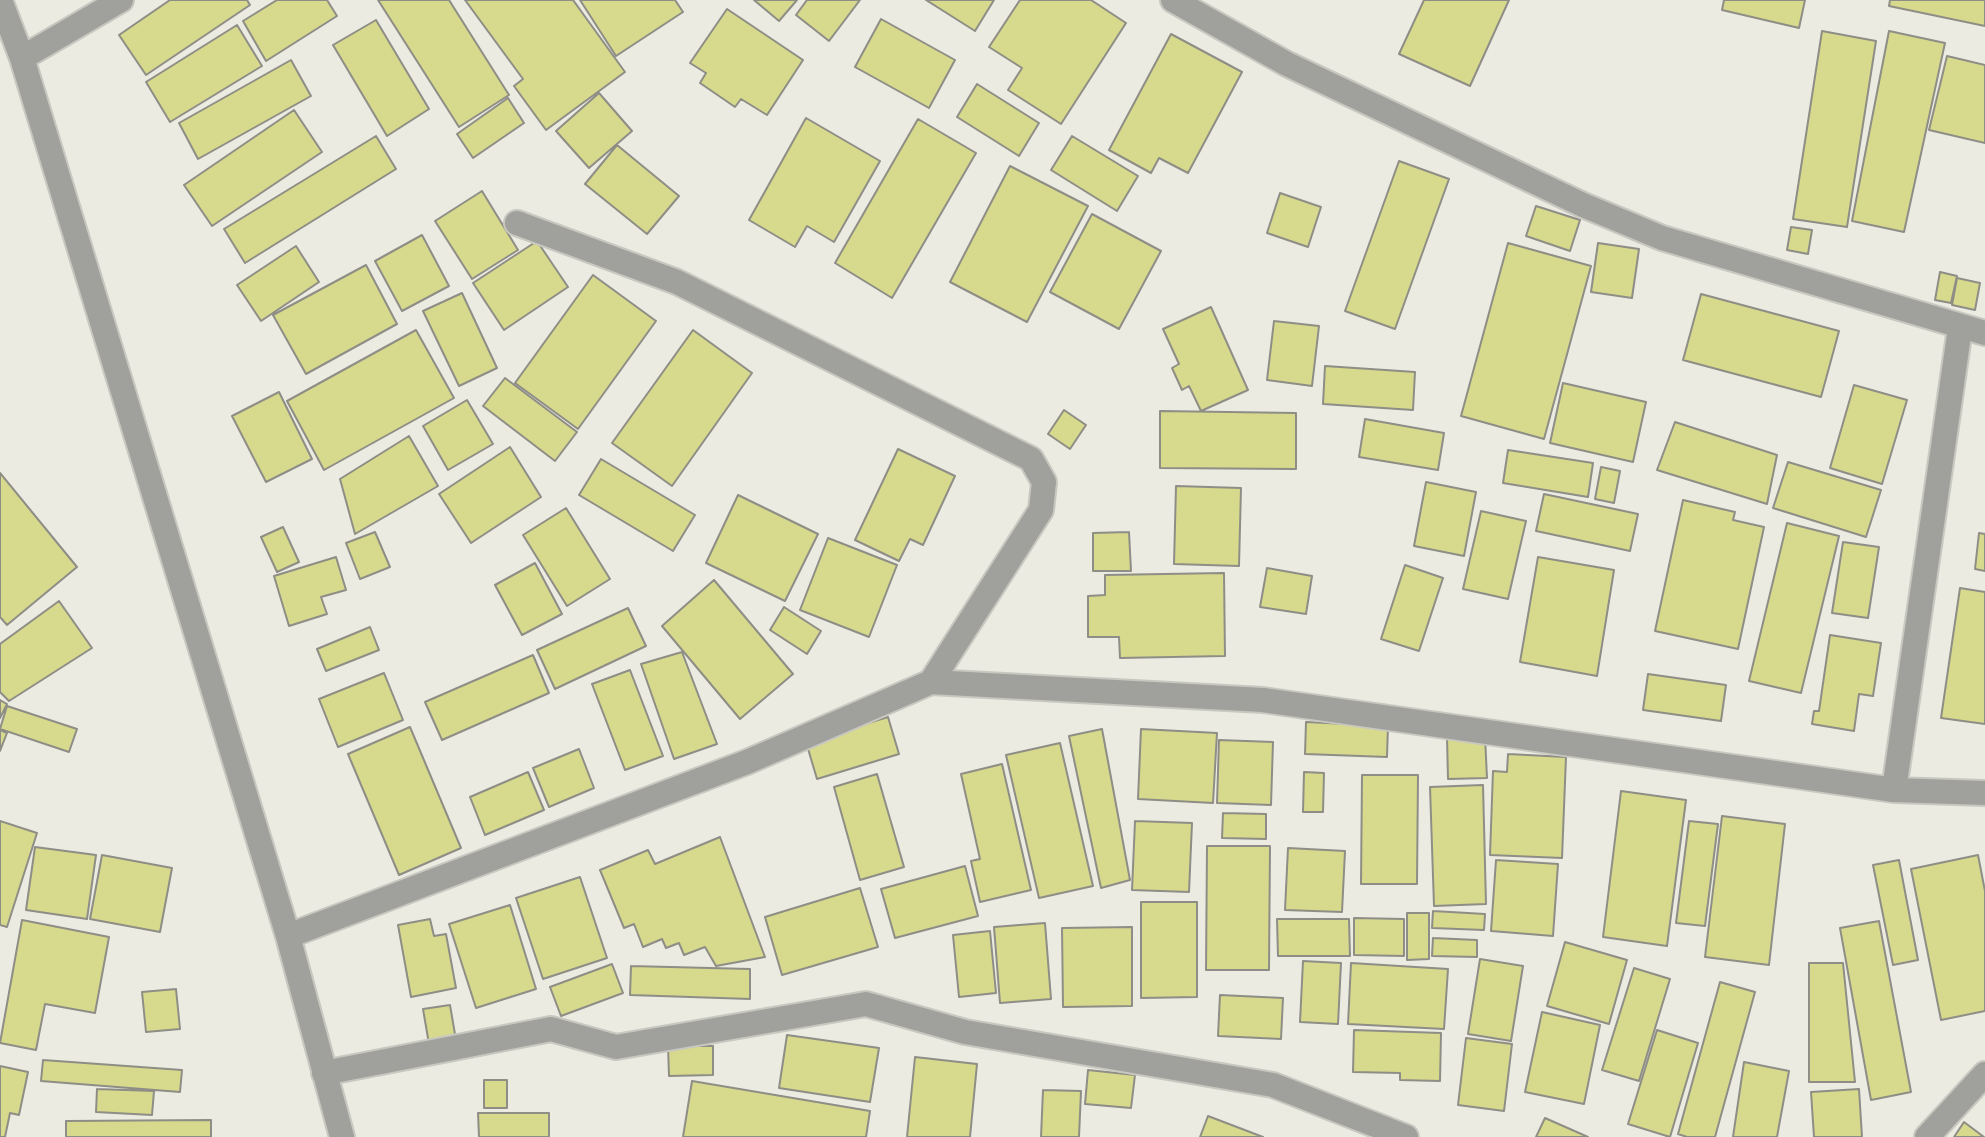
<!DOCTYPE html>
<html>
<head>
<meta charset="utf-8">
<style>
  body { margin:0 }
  canvas { display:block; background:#ebebe2 }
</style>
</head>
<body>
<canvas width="1985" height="1137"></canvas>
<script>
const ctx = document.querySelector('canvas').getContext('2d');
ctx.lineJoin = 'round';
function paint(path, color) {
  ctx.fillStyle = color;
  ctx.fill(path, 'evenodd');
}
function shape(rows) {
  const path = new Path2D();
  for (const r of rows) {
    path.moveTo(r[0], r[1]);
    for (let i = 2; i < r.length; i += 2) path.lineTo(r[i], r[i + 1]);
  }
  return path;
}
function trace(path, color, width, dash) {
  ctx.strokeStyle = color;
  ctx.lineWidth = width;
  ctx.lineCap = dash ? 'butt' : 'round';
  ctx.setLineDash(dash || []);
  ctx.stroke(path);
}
const building = shape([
  [170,0,247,0,250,5,146,75,119,35,170,0],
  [277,0,327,0,337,16,266,61,243,21,277,0],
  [378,0,449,0,509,95,459,127,378,0],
  [465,0,573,0,625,72,546,130,514,86,523,79,465,0],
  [580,0,675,0,683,12,616,56,580,0],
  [754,0,797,0,779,21,754,0],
  [807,0,860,0,829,41,796,15,807,0],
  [926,0,994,0,975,31,926,0],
  [1020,0,1091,0,1126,23,1061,124,1008,90,1022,68,989,47,1020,0],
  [1424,0,1509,0,1470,86,1399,54,1424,0],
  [1724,0,1805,0,1799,28,1722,10,1724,0],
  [1890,0,1985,0,1985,26,1889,6,1890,0],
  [727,9,803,60,767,115,741,99,735,107,700,83,706,73,690,63,727,9],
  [881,19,955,60,929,108,855,67,881,19],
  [376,20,429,109,387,136,333,45,376,20],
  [237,25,262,66,170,122,146,82,237,25],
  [1822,31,1876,41,1847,227,1793,219,1822,31],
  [1889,31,1945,43,1904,232,1852,221,1889,31],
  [1171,34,1242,72,1188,173,1159,158,1151,173,1109,150,1171,34],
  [1947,56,1985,65,1985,143,1929,130,1947,56],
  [291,60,311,96,198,159,179,123,291,60],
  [977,84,1039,123,1019,156,957,117,977,84],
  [599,93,632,131,589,168,556,131,599,93],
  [508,98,524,123,473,158,457,134,508,98],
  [294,110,322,152,212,226,184,185,294,110],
  [806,118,880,161,834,242,807,226,795,247,749,220,806,118],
  [918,119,976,153,892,298,835,263,918,119],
  [376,136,396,169,245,263,224,229,376,136],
  [1072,136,1138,176,1117,211,1051,170,1072,136],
  [617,145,679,196,647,234,585,184,617,145],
  [1399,161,1449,179,1395,329,1345,311,1399,161],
  [1010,166,1088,206,1027,322,950,282,1010,166],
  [482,191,518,250,472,279,435,221,482,191],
  [1280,193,1321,207,1308,247,1267,233,1280,193],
  [1536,206,1580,220,1570,251,1526,236,1536,206],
  [1092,214,1161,251,1119,329,1050,292,1092,214],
  [1791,227,1812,230,1808,254,1787,250,1791,227],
  [422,235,449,286,402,311,375,261,422,235],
  [537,241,568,287,504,330,473,283,537,241],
  [1508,243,1591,266,1544,439,1461,416,1508,243],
  [1598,243,1639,249,1632,298,1591,292,1598,243],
  [296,246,319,282,261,321,237,285,296,246],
  [366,265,397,324,306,374,273,315,366,265],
  [1940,272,1957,276,1951,303,1935,300,1940,272],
  [593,275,656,321,578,429,515,383,593,275],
  [1957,278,1980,283,1975,310,1952,305,1957,278],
  [462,293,497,368,459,386,423,311,462,293],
  [1701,294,1839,331,1821,397,1683,360,1701,294],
  [1211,307,1248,390,1201,411,1189,386,1182,390,1172,368,1179,364,1163,329,1211,307],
  [1274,321,1319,326,1312,386,1267,380,1274,321],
  [416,330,454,398,324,470,287,401,416,330],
  [693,330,752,373,672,486,612,443,693,330],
  [1325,366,1415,372,1413,410,1323,404,1325,366],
  [505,378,577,432,555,461,483,406,505,378],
  [1563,383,1646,402,1633,462,1550,443,1563,383],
  [1854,385,1907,400,1882,484,1830,468,1854,385],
  [279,392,312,459,266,482,232,416,279,392],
  [467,400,493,444,448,470,423,426,467,400],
  [1064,410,1086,425,1070,449,1048,434,1064,410],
  [1160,411,1296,413,1296,469,1160,468,1160,411],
  [1365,419,1444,433,1438,470,1359,457,1365,419],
  [1675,422,1777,455,1767,504,1657,470,1675,422],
  [409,436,438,486,355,534,340,479,409,436],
  [510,447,541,497,471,543,439,494,510,447],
  [898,449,955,476,923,545,910,539,899,561,855,540,898,449],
  [1508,450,1593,463,1588,497,1503,483,1508,450],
  [601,459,695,515,673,551,579,495,601,459],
  [1788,462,1881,490,1866,537,1773,508,1788,462],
  [1601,467,1620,471,1614,503,1595,499,1601,467],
  [0,473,77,567,7,625,0,617,0,473],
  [1426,482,1476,492,1464,556,1414,546,1426,482],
  [1176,486,1241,488,1239,566,1174,564,1176,486],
  [1544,494,1638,514,1630,551,1536,531,1544,494],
  [738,495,818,534,785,601,706,563,738,495],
  [1683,500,1735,512,1733,520,1764,527,1738,649,1655,631,1683,500],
  [566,508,610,579,567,606,523,535,566,508],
  [1481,511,1526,521,1508,599,1463,589,1481,511],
  [1787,523,1839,536,1801,693,1749,681,1787,523],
  [283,527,299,562,277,572,261,537,283,527],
  [375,532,390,567,360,579,346,543,375,532],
  [1129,532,1131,571,1093,571,1093,533,1129,532],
  [1979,533,1985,534,1985,571,1975,569,1979,533],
  [828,538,897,565,869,637,800,610,828,538],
  [1843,542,1879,547,1868,618,1832,613,1843,542],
  [336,557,346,590,321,597,327,614,289,626,274,576,336,557],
  [1538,557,1614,570,1597,676,1520,662,1538,557],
  [535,563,562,614,522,635,495,585,535,563],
  [1405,565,1443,578,1419,651,1381,639,1405,565],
  [1267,568,1312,576,1306,614,1260,607,1267,568],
  [1224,573,1225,656,1120,658,1119,637,1088,637,1088,596,1105,595,1105,575,1224,573],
  [714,580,793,674,740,719,662,626,714,580],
  [1960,588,1985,592,1985,724,1941,718,1960,588],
  [59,601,92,648,9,701,0,692,0,644,59,601],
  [784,607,821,631,807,654,770,630,784,607],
  [628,608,646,646,555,689,537,650,628,608],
  [370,627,379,650,326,671,317,649,370,627],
  [1830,635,1881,643,1873,696,1859,694,1854,731,1812,724,1814,711,1819,711,1830,635],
  [682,652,717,744,674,759,641,664,682,652],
  [533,655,549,693,442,740,425,702,533,655],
  [630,670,663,756,625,770,592,684,630,670],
  [384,673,403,720,338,747,319,699,384,673],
  [1648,674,1726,685,1721,721,1643,710,1648,674],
  [0,700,7,704,0,718,0,700],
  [7,706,77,729,69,752,0,729,7,706],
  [888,717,899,754,817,779,806,742,888,717],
  [1306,722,1388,726,1387,757,1305,754,1306,722],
  [410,727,461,848,399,875,348,754,410,727],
  [1102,729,1130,880,1101,888,1069,736,1102,729],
  [1141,729,1217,733,1213,803,1138,799,1141,729],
  [0,730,7,733,0,751,0,730],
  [1485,736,1487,778,1448,779,1447,737,1485,736],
  [1219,740,1273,742,1271,805,1217,803,1219,740],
  [1060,743,1093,886,1039,898,1006,755,1060,743],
  [579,749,594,788,549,807,533,768,579,749],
  [1508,754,1566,757,1562,858,1490,855,1493,771,1507,772,1508,754],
  [1002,764,1031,890,980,902,971,861,980,859,961,774,1002,764],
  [528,772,544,810,485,835,470,797,528,772],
  [1304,772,1324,773,1323,812,1303,812,1304,772],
  [877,774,904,867,860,880,834,787,877,774],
  [1362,775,1418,775,1417,884,1361,884,1362,775],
  [1483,785,1486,904,1434,906,1430,787,1483,785],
  [1621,791,1686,800,1667,946,1603,937,1621,791],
  [1223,813,1266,814,1266,839,1222,838,1223,813],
  [1722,816,1785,824,1769,965,1705,957,1722,816],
  [0,821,37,833,7,927,0,925,0,821],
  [1135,821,1192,823,1189,892,1132,890,1135,821],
  [1689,821,1718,824,1705,926,1676,923,1689,821],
  [720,837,765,957,716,966,705,947,684,955,679,943,666,948,662,939,643,947,634,924,624,928,600,870,648,850,655,864,720,837],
  [1207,846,1270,846,1269,970,1206,970,1207,846],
  [35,847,96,855,87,919,26,910,35,847],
  [1288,848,1345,851,1342,912,1285,910,1288,848],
  [102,855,172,868,160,932,90,919,102,855],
  [1978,855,1985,891,1985,1011,1941,1020,1911,869,1978,855],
  [1496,860,1558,864,1553,936,1491,931,1496,860],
  [1899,860,1918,960,1893,965,1873,865,1899,860],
  [965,866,978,916,895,938,881,889,965,866],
  [580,877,607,958,543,979,516,898,580,877],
  [860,888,878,947,782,975,765,917,860,888],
  [1141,902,1197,902,1197,997,1141,998,1141,902],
  [510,905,536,989,476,1008,449,924,510,905],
  [1433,911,1485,914,1484,930,1432,928,1433,911],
  [1407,913,1429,913,1429,959,1407,960,1407,913],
  [1354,918,1404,919,1404,956,1354,955,1354,918],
  [430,919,434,936,446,934,456,988,411,997,398,925,430,919],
  [1277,919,1349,919,1350,956,1278,956,1277,919],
  [22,920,109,937,95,1013,45,1004,36,1050,0,1043,22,920],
  [1879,921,1911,1092,1871,1100,1840,928,1879,921],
  [1045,923,1051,999,1000,1003,994,927,1045,923],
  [1132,927,1132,1006,1063,1007,1062,928,1132,927],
  [990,931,996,993,959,997,953,935,990,931],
  [1433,938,1477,940,1477,957,1432,956,1433,938],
  [1565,942,1627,960,1609,1024,1547,1006,1565,942],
  [1480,959,1523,966,1511,1041,1468,1034,1480,959],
  [1303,961,1341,963,1338,1024,1300,1022,1303,961],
  [1351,963,1448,969,1444,1029,1348,1024,1351,963],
  [1809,963,1843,963,1855,1082,1809,1082,1809,963],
  [612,964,623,993,561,1016,550,987,612,964],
  [631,966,750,969,750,999,630,995,631,966],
  [1634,968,1670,979,1639,1081,1602,1070,1634,968],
  [1720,982,1755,992,1715,1137,1687,1137,1678,1134,1720,982],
  [176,989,180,1029,146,1032,142,992,176,989],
  [1220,995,1283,998,1281,1039,1218,1036,1220,995],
  [450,1005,457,1046,430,1050,423,1009,450,1005],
  [1542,1012,1600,1025,1584,1104,1525,1092,1542,1012],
  [1354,1030,1441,1033,1440,1081,1400,1080,1400,1073,1353,1072,1354,1030],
  [1657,1030,1698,1043,1670,1137,1628,1124,1657,1030],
  [787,1035,879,1048,870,1102,779,1088,787,1035],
  [1466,1038,1512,1044,1504,1111,1458,1105,1466,1038],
  [668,1046,713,1046,713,1075,669,1076,668,1046],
  [915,1057,977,1064,970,1137,907,1137,915,1057],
  [43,1060,182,1070,180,1092,41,1081,43,1060],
  [1744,1062,1789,1071,1777,1137,1733,1137,1744,1062],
  [0,1066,28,1072,19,1115,10,1113,5,1137,0,1137,0,1066],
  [1088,1070,1135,1075,1131,1108,1085,1104,1088,1070],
  [484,1080,507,1080,507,1108,484,1108,484,1080],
  [692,1081,870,1111,866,1137,683,1137,692,1081],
  [97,1089,154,1091,152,1115,96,1112,97,1089],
  [1859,1089,1862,1137,1814,1137,1811,1092,1859,1089],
  [1043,1090,1081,1091,1079,1137,1041,1137,1043,1090],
  [478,1113,549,1113,549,1137,479,1137,478,1113],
  [1208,1116,1263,1137,1200,1137,1208,1116],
  [1545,1118,1588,1137,1536,1137,1545,1118],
  [211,1120,211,1137,66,1137,66,1121,211,1120],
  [1964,1122,1984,1137,1954,1137,1964,1122]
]);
paint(building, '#d7d98c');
trace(building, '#8e8e86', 2);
const minor = shape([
  [0,0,22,58,288,936,342,1137],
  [1173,0,1287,64,1583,205,1662,238,1985,333],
  [22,58,121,0],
  [517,223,677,282,1031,459,1044,482,1041,510,931,682],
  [1894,790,1960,328],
  [288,936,747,762,931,682,1263,700,1894,790,1985,793],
  [324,1073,551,1029,616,1047,866,1004,965,1032,1273,1085,1406,1137],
  [1927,1137,1985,1074]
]);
trace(minor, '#c8c8c0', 28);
trace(minor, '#a0a09c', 24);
</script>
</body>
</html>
